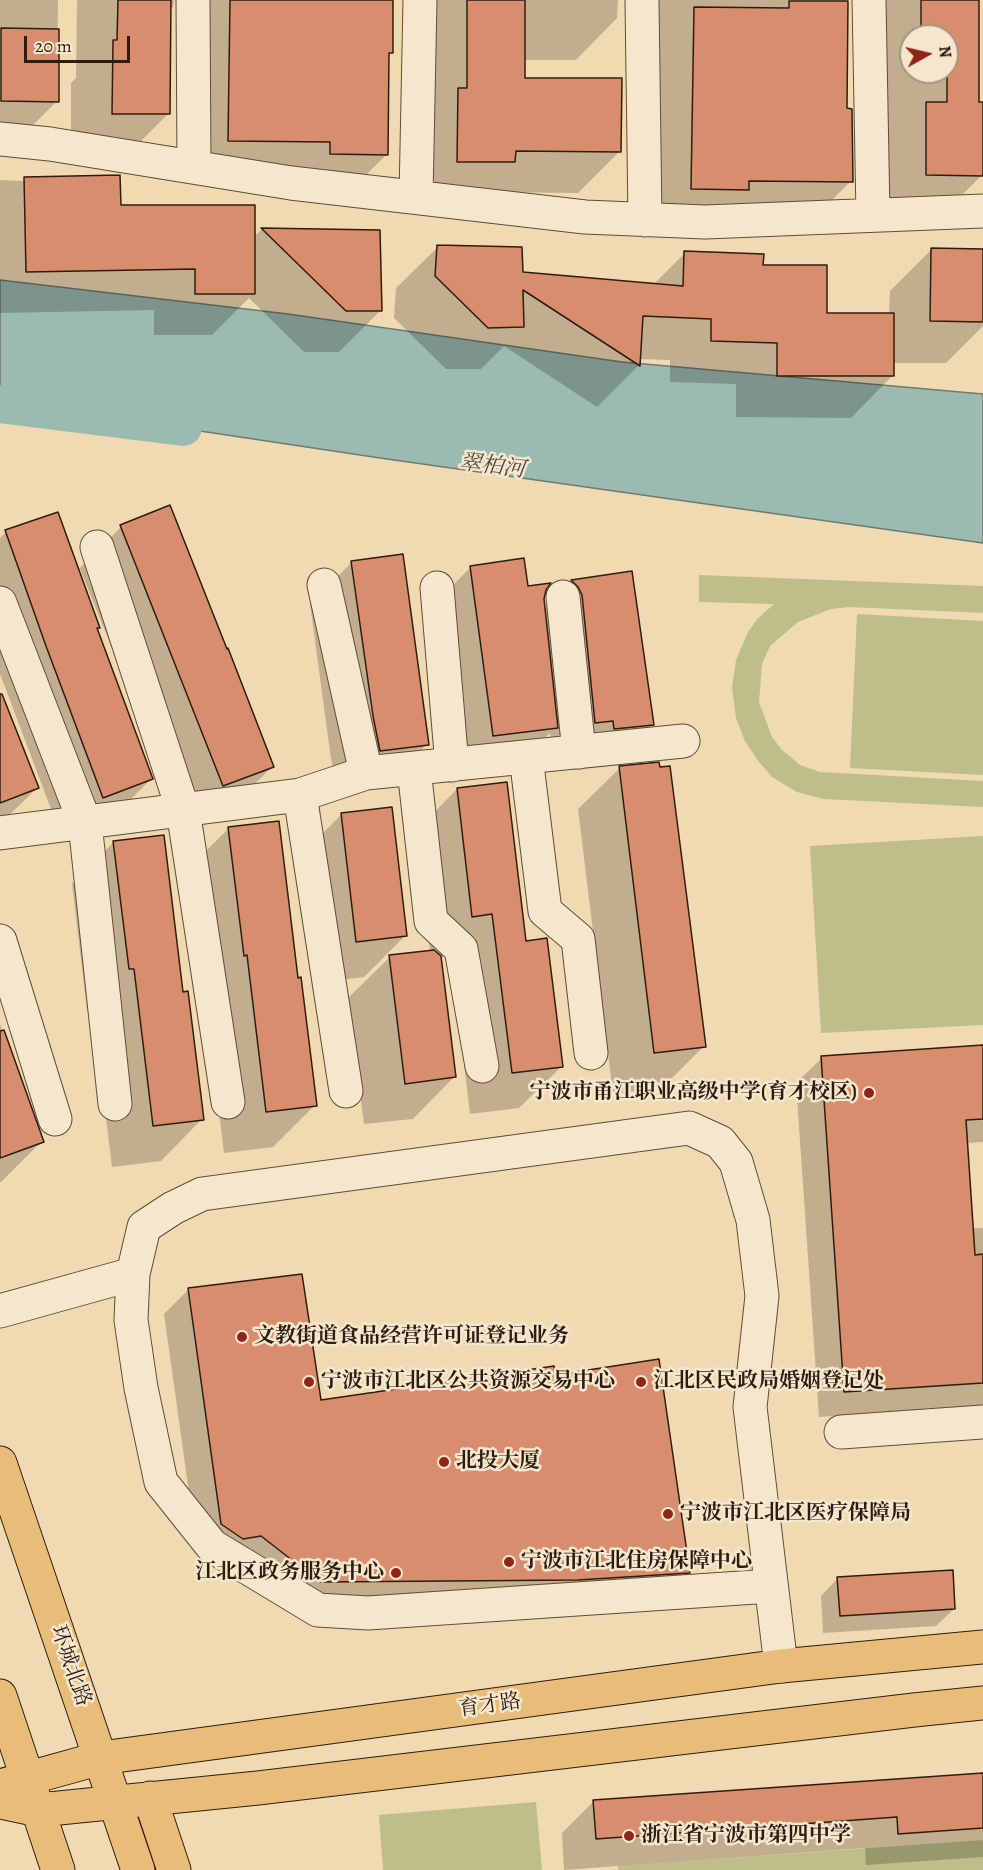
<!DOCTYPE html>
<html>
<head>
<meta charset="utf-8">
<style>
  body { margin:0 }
  #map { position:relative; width:983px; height:1870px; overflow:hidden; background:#f0dab2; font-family:Alegreya,serif }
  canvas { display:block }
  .north { position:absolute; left:899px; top:24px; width:60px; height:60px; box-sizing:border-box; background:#f5e7cd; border:2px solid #a69681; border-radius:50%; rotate:82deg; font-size:16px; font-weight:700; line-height:24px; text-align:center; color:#301c0f }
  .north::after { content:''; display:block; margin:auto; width:21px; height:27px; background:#8f2418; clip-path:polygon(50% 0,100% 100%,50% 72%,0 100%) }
  .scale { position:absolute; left:24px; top:36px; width:106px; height:27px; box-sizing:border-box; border:3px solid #301c0f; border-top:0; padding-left:8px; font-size:18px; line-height:21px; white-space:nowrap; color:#301c0f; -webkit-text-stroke:4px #f5e7cd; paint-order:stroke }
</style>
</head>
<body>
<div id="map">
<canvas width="983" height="1870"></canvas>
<div class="north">N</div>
<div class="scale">20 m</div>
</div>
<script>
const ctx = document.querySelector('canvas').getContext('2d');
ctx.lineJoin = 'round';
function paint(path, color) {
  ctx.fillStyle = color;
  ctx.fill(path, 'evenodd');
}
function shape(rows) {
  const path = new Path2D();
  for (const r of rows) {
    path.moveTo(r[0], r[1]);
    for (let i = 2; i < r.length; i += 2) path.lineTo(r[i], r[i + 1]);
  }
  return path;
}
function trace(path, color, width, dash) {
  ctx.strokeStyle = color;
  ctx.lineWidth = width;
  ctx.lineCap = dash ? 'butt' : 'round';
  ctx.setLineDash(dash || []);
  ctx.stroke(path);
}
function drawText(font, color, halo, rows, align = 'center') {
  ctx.font = font + ' Alegreya,"Noto Serif SC",serif';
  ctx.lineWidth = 5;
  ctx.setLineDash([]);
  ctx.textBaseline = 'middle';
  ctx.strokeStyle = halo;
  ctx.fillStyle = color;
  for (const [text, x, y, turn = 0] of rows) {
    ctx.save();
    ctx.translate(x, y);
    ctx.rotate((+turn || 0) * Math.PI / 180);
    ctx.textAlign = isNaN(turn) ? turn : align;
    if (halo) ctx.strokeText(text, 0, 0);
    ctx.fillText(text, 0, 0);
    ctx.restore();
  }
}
paint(shape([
  [699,575,983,586,983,613,849,607,831,609,798,622,770,646,762,664,759,702,772,737,782,750,800,765,820,772,983,781,983,807,824,799,797,792,772,777,759,762,745,741,736,718,732,687,736,660,748,632,758,618,774,604,699,602],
  [857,614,983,621,983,775,850,768],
  [983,836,983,1025,821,1033,810,846],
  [536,1802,542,1870,383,1870,379,1815],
  [983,1840,983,1870,618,1870,618,1866]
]), '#bebe89');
const water = shape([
  [0,280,288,314,622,362,983,394,983,543,380,458,100,416,0,405,0,280]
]);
paint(water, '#9bbab1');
trace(water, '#707b70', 1.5);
paint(shape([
  [0,0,58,0,57,101,15,143,0,143],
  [77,0,174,0,173,7,169,10,169,113,127,155,71,155,71,83,76,78],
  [188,0,391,0,391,52,388,56,387,154,345,196,187,182],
  [427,0,618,0,617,18,576,60,524,60,524,79,620,151,578,193,483,192,416,203],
  [644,0,845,0,845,110,851,181,809,223,650,230],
  [879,0,977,0,977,104,982,175,940,217,885,216],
  [911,36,947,36,947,72,911,72],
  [24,179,120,206,253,238,262,229,378,232,381,310,339,352,304,352,249,298,212,335,154,335,154,310,0,313,0,180,23,181],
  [438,247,521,274,653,285,685,253,762,267,825,315,889,315,890,291,931,250,983,250,983,326,946,363,892,363,892,376,851,418,736,417,736,384,670,382,670,360,639,359,638,366,597,407,504,346,481,369,446,369,394,318,396,288],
  [121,527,272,767,230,808,180,827,124,678,80,569,78,570],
  [6,532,98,627,96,629,151,779,109,821,62,838,0,674,0,538],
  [352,562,427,744,386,786,339,792,331,759,310,604],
  [471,567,543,599,544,609,572,581,631,573,652,725,610,766,573,770,572,762,554,764,550,733,514,769,452,777,429,609],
  [0,692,37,788,0,824],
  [620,768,704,1046,662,1088,613,1094,578,809],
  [457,789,525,942,561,1067,519,1108,470,1114,451,955,440,957,454,1077,413,1119,364,1124,348,998,390,957,430,952,416,831],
  [341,815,406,935,364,977,315,983,300,856],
  [229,828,297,979,315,1105,273,1147,224,1153,205,996,187,870],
  [114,842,182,994,202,1119,161,1161,112,1167,93,1010,87,1010,72,884],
  [0,1024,42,1141,0,1183],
  [983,1046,983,1142,966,1143,972,1228,983,1228,983,1405,819,1417,796,1083,822,1058],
  [189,1289,320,1402,554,1377,689,1572,664,1597,294,1607,197,1550,164,1314],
  [838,1578,954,1609,936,1626,823,1633,821,1596],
  [983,1774,983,1857,866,1865,865,1848,564,1870,562,1833,594,1801]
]), '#0003');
trace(shape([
  [0,404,183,427]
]), '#9bbab1', 38);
const building = shape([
  [118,0,171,0,170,114,112,114,113,40,117,40,118,0],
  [230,0,393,0,393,53,389,53,388,155,330,154,330,142,228,141,230,0],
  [467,0,525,0,525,78,622,78,621,152,516,151,515,162,457,162,458,88,467,88,467,0],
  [921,0,979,0,979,102,983,102,983,176,926,175,926,102,947,102,947,36,921,36,921,0],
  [789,1,848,1,847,108,852,109,853,182,749,181,749,190,691,189,694,7,789,8,789,1],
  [1,28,59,29,59,102,1,101,1,28],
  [120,175,121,205,255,205,255,294,195,294,195,269,26,272,24,177,120,175],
  [261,228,380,230,382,311,346,311,261,228],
  [437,245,522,247,523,272,683,286,684,251,764,254,763,265,827,265,827,313,894,313,894,376,777,376,777,343,711,341,711,319,643,316,640,366,523,290,524,327,488,328,435,276,437,245],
  [931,248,983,249,983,322,930,321,931,248],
  [170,505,227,649,228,648,274,767,223,786,120,525,170,505],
  [58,512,100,628,97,628,153,779,103,798,46,646,5,530,58,512],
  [403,554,429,745,380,751,373,716,351,561,403,554],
  [524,558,528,586,551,583,546,590,544,599,558,728,493,736,470,566,524,558],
  [632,571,654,725,614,729,613,721,595,723,582,595,578,587,571,580,632,571],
  [0,694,2,694,39,788,0,803,0,694],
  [659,762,660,767,670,766,706,1047,654,1053,619,766,659,762],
  [507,782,526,941,547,938,563,1067,512,1073,492,914,472,917,457,788,507,782],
  [392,807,407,936,356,942,341,813,392,807],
  [279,821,298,978,301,977,317,1106,266,1112,247,955,244,956,228,827,279,821],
  [164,835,183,992,188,991,204,1120,153,1126,134,969,129,969,113,841,164,835],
  [434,950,441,956,456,1077,405,1084,389,955,434,950],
  [4,1030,44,1142,0,1158,0,1031,4,1030],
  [983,1045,983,1119,966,1120,975,1255,983,1254,983,1383,844,1392,821,1056,983,1045],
  [302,1274,321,1400,554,1366,556,1375,659,1359,690,1573,578,1580,320,1582,261,1536,243,1539,221,1524,188,1288,302,1274],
  [953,1570,955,1609,840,1616,837,1577,953,1570],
  [983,1773,983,1828,898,1834,897,1817,596,1839,593,1800,983,1773]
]);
paint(building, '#d78d6e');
trace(building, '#301c0f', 1.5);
const minor = shape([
  [193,0,194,167],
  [642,0,645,220],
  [869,0,873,214],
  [0,139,50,144,291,183,585,217,705,222,983,211],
  [416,197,420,0],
  [97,547,183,810,228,1102],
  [324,585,366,773],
  [437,588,452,765],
  [563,597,579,752],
  [0,603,85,823,115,1104],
  [526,757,545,911,578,939,591,1053],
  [414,769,431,921,461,949,482,1066],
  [300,795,346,1091],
  [0,833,300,795,366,773,683,741],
  [0,941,55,1119],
  [0,1311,133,1274],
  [841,1432,983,1422],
  [771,1586,368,1613,318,1610,212,1546,161,1482,141,1388,131,1320,133,1274,144,1227,173,1208,202,1194,689,1128,720,1142,736,1162,753,1220,762,1296,750,1407,781,1666]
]);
const major = shape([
  [0,1463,138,1870],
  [0,1696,58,1870],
  [0,1786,101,1758,781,1666,983,1647],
  [150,1798,174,1870],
  [0,1802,39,1810,258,1788,914,1710,983,1703]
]);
trace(minor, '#604c38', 35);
trace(major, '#301c0f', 35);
trace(minor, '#f5e7cd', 33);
trace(major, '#e8bd79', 33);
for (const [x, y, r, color] of [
  [869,1093,6,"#8f2418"],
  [242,1337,6,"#8f2418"],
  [309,1382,6,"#8f2418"],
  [641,1382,6,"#8f2418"],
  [444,1462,6,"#8f2418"],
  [668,1514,6,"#8f2418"],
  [509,1562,6,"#8f2418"],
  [396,1573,6,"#8f2418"],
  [629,1836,6,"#8f2418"]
]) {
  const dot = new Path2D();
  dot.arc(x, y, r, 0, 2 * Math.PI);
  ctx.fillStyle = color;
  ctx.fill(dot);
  trace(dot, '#f5e7cd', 2);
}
drawText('bold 21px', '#301c0f', '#f5e7cd', [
  ["宁波市甬江职业高级中学(育才校区)",857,1093,"right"],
  ["文教街道食品经营许可证登记业务",254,1337],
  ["宁波市江北区公共资源交易中心",321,1382],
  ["江北区民政局婚姻登记处",653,1382],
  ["北投大厦",456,1462],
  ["宁波市江北区医疗保障局",680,1514],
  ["宁波市江北住房保障中心",521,1562],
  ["江北区政务服务中心",384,1573,"right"],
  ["浙江省宁波市第四中学",641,1836]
], 'left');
drawText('21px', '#301c0f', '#f5e7cd', [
  ["环城北路",70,1666,71],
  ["育才路",490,1706,-8]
]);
drawText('italic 22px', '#504b40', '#f5e7cd', [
  ["翠柏河",492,467,7]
]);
</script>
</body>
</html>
